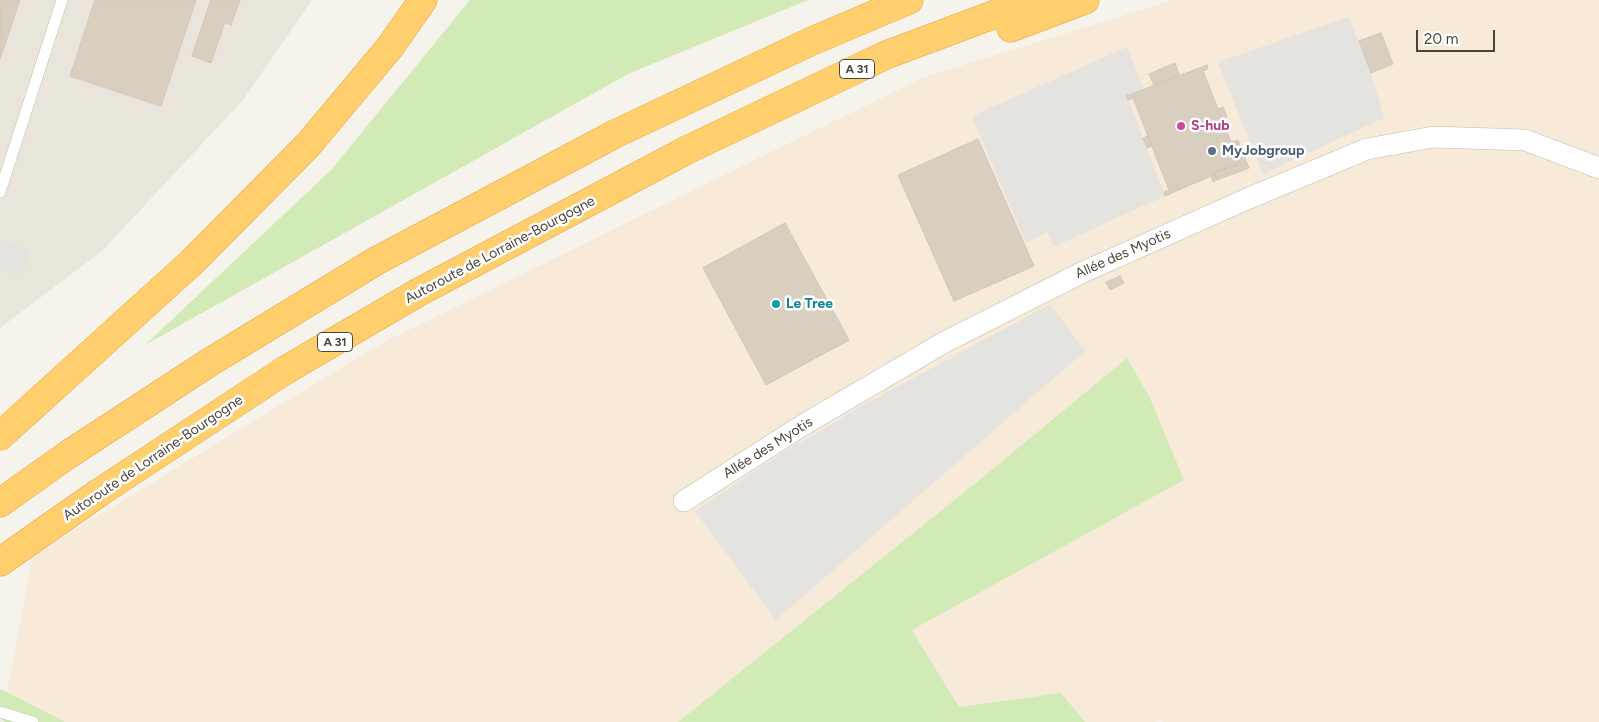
<!DOCTYPE html>
<html>
<head>
<meta charset="utf-8">
<style>
  body { margin:0 }
  #map { position:relative; width:1599px; height:722px; overflow:hidden; background:#f6f3ec; font-family:Figtree,sans-serif }
  canvas { display:block }
  .scale { position:absolute; left:1416px; top:30px; width:79px; height:22px; box-sizing:border-box; border:2px solid #4b4439; border-top:0; padding-left:6px; font-size:15px; line-height:18px; white-space:nowrap; color:#4b4439; -webkit-text-stroke:4px #fff; paint-order:stroke }
</style>
</head>
<body>
<div id="map">
<canvas width="1599" height="722"></canvas>
<div class="scale">20 m</div>
</div>
<script>
const ctx = document.querySelector('canvas').getContext('2d');
ctx.lineJoin = 'round';
function paint(path, color) {
  ctx.fillStyle = color;
  ctx.fill(path, 'evenodd');
}
function shape(rows) {
  const path = new Path2D();
  for (const r of rows) {
    path.moveTo(r[0], r[1]);
    for (let i = 2; i < r.length; i += 2) path.lineTo(r[i], r[i + 1]);
  }
  return path;
}
function trace(path, color, width, dash) {
  ctx.strokeStyle = color;
  ctx.lineWidth = width;
  ctx.lineCap = dash ? 'butt' : 'round';
  ctx.setLineDash(dash || []);
  ctx.stroke(path);
}
function drawText(font, color, halo, rows, align = 'center') {
  ctx.font = font + ' Figtree,sans-serif';
  ctx.lineWidth = 5;
  ctx.setLineDash([]);
  ctx.textBaseline = 'middle';
  ctx.strokeStyle = halo;
  ctx.fillStyle = color;
  for (const [text, x, y, turn = 0] of rows) {
    ctx.save();
    ctx.translate(x, y);
    ctx.rotate((+turn || 0) * Math.PI / 180);
    ctx.textAlign = isNaN(turn) ? turn : align;
    if (halo) ctx.strokeText(text, 0, 0);
    ctx.fillText(text, 0, 0);
    ctx.restore();
  }
}
paint(shape([
  [0,0,312,0,243,100,102,251,0,328]
]), '#eae5da');
paint(shape([
  [1173,0,1599,0,1599,722,1162,722,1161,720,1155,722,1085,722,1061,693,959,707,912,630,1184,480,1127,358,983,477,678,722,65,722,7,692,33,555,384,342,922,78]
]), '#f7ead8');
paint(shape([
  [470,0,808,0,628,74,145,345,331,170],
  [1127,358,1149,396,1184,480,912,630,959,707,1061,693,1085,722,678,722,983,477],
  [0,689,7,692,65,722,5,722,0,718]
]), '#d2eab5');
paint(shape([
  [1349,17,1371,73,1384,118,1263,174,1218,62],
  [1127,47,1144,89,1127,96,1165,196,1053,247,1048,232,1026,243,972,116],
  [0,241,29,250,22,276,0,269],
  [1050,304,1085,351,776,620,695,511,782,453,867,403]
]), '#e5e3e0');
const building = shape([
  [0,0,20,0,0,59,0,0],
  [95,0,196,0,161,106,70,76,95,0],
  [211,0,240,0,231,25,225,22,211,63,192,56,211,0],
  [1381,33,1393,64,1371,73,1359,41,1381,33],
  [1175,63,1179,75,1154,85,1149,74,1175,63],
  [1207,65,1208,69,1203,71,1231,142,1238,140,1239,143,1231,146,1238,164,1214,173,1217,180,1213,182,1211,176,1165,196,1164,192,1169,190,1133,98,1128,100,1126,96,1207,65],
  [1223,107,1227,117,1222,119,1218,109,1223,107],
  [1148,136,1152,146,1147,148,1143,138,1148,136],
  [978,139,1034,266,954,301,898,175,978,139],
  [1239,143,1249,168,1217,180,1214,173,1238,164,1231,146,1239,143],
  [785,223,849,340,766,385,703,268,785,223],
  [1120,276,1124,283,1110,290,1106,282,1120,276]
]);
paint(building, '#d8cfc1');
trace(building, '#d3c7b4', 1);
const service = shape([
  [0,192,62,0],
  [0,712,33,722]
]);
const minor = shape([
  [684,501,803,425,943,343,1081,273,1247,199,1367,149,1433,137,1525,140,1599,168]
]);
const motorway = shape([
  [1011,28,1085,0],
  [0,436,191,263,308,145,390,47,423,0],
  [0,503,69,454,210,362,376,261,615,134,812,41,909,0],
  [0,562,100,492,284,371,419,292,687,150,886,55,1033,0]
]);
trace(service, '#c2bbae', 12);
trace(minor, '#c2bbae', 22);
trace(motorway, '#e0a43c', 29);
trace(service, '#fff', 11);
trace(minor, '#fff', 21);
trace(motorway, '#ffcf6e', 28);
for (const [x, y, r, color] of [
  [1181,126,5,"#d1479c"],
  [1212,151,5,"#5c6f8a"],
  [776,304,5,"#0f9aa8"]
]) {
  const dot = new Path2D();
  dot.arc(x, y, r, 0, 2 * Math.PI);
  ctx.fillStyle = color;
  ctx.fill(dot);
  trace(dot, '#fff', 2);
}
for (const [x, y, w] of [
  [857,69,35],
  [335,342,35]
]) {
  const box = new Path2D();
  box.roundRect(x - w / 2, y - 9.5, w, 19, 4);
  ctx.fillStyle = '#fff';
  ctx.fill(box);
  trace(box, '#4b4439', 1);
}
drawText('bold 12px', '#4b4439', null, [
  ["A 31",857,69],
  ["A 31",335,342]
]);
drawText('bold 14px', '#b23c85', '#fff', [
  ["S-hub",1191,126]
], 'left');
drawText('bold 14px', '#4e5e75', '#fff', [
  ["MyJobgroup",1222,151]
], 'left');
drawText('14px', '#4b4439', '#fff', [
  ["Autoroute de Lorraine-Bourgogne",500,250,-28],
  ["Allée des Myotis",1123,254,-24],
  ["Allée des Myotis",768,448,-32],
  ["Autoroute de Lorraine-Bourgogne",153,458,-34]
]);
drawText('bold 14px', '#0d838f', '#fff', [
  ["Le Tree",786,304]
], 'left');
</script>
</body>
</html>
